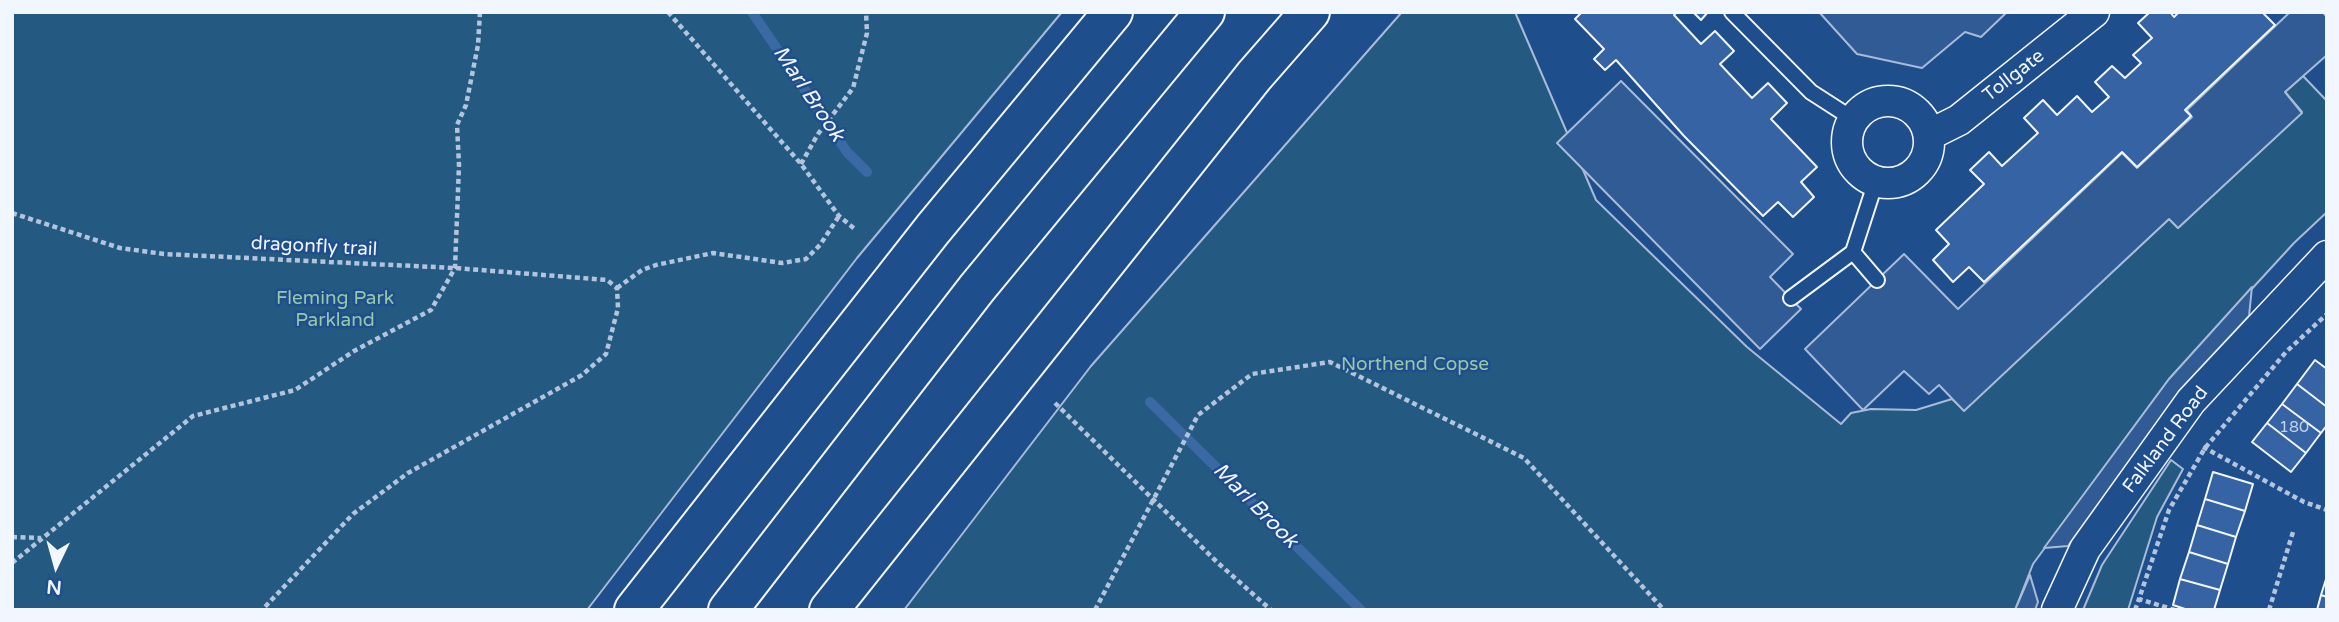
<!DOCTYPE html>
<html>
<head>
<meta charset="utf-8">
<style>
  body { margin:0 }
  #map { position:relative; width:2339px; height:622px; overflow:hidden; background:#1f4e8c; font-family:"Varela Round",sans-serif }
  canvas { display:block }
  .frame { position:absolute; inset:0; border:14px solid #f2f6ff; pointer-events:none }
  .north { position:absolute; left:21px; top:531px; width:70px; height:70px; -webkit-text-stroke:5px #1f4e8c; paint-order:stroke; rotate:185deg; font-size:19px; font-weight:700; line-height:28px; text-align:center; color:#f2f6ff }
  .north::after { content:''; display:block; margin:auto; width:24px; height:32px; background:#f2f6ff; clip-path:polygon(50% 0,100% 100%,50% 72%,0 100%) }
</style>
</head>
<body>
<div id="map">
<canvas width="2339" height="622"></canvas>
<div class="frame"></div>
<div class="north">N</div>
</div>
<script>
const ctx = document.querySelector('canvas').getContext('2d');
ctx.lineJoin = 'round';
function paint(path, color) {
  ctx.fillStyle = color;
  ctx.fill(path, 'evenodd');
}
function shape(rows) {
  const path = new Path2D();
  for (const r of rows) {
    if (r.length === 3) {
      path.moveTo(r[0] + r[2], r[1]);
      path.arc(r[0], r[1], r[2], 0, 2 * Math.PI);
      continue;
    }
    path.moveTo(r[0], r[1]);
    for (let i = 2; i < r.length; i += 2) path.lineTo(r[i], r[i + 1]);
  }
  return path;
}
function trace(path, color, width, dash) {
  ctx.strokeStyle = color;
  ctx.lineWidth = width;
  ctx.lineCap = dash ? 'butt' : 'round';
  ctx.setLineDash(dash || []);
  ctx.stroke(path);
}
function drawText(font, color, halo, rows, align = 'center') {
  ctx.font = font + ' "Varela Round",sans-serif';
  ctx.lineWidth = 5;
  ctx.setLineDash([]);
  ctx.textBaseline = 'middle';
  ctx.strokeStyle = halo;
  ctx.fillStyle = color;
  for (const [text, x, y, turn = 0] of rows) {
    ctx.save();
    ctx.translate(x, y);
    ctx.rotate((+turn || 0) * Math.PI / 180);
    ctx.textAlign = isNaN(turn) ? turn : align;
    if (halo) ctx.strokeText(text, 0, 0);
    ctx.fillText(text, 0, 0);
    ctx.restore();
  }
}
const green = shape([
  [12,12,1062,12,857,258,587,610,12,610,12,12],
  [1402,12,1515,12,1596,200,1747,347,1841,424,1851,413,1871,409,1916,410,1952,399,1964,410,2169,219,2178,228,2302,112,2285,92,2303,76,2327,101,2327,212,2294,243,2169,379,2033,564,2015,610,904,610,1091,366,1402,12],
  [2171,460,2183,469,2157,517,2128,610,2083,610,2102,565,2171,460]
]);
paint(green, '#245a82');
trace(green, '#a8bbd7', 2);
const parking = shape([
  [1819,12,2007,12,1981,37,1965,32,1922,68,1857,54,1819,12],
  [2290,12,2327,12,2327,55,2285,92,2302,113,2178,228,2169,219,1964,411,1939,385,1929,394,1904,371,1863,410,1805,349,1904,254,1958,309,2122,153,2137,168,2192,117,2187,110,2290,12],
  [1621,81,1793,254,1770,277,1801,309,1760,349,1557,143,1621,81],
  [2252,287,2249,316,2180,390,2068,546,2044,548,2169,379,2252,287],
  [2030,575,2038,602,2035,610,2015,610,2030,575]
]);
paint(parking, '#305b95');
trace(parking, '#a8bbd7', 2);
trace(shape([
  [752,12,847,152,867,172],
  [1150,402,1361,610]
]), '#3b69a3', 10);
const building = shape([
  [1582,12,1677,12,1674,15,1701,44,1715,31,1734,51,1720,64,1752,98,1768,83,1787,103,1771,119,1817,167,1801,182,1814,197,1793,217,1778,202,1763,216,1684,136,1616,60,1605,70,1594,59,1604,49,1575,19,1582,12],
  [1693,12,1708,12,1701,20,1693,12],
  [2150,12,2170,12,2174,17,2179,12,2262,12,2275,25,2185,110,2191,116,2137,167,2122,152,1984,282,1969,267,1953,282,1933,260,1949,244,1936,230,1984,184,1970,170,1989,152,2002,166,2038,133,2024,118,2043,100,2057,115,2077,96,2092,112,2109,97,2095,82,2112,66,2125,78,2141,63,2133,55,2152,38,2138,23,2150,12],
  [2315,360,2327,369,2327,407,2297,384,2315,360],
  [2297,384,2327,407,2327,425,2321,433,2282,404,2297,384],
  [2282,404,2321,433,2306,453,2267,423,2282,404],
  [2267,423,2306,453,2291,472,2252,442,2267,423],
  [2213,472,2253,484,2245,511,2205,499,2213,472],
  [2205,499,2245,511,2236,537,2197,525,2205,499],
  [2197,525,2236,537,2228,564,2189,552,2197,525],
  [2189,552,2228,564,2220,590,2180,579,2189,552],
  [2327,576,2327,597,2321,595,2327,576],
  [2180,579,2220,590,2214,610,2188,610,2173,605,2180,579],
  [2321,595,2327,597,2327,610,2317,610,2321,595]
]);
paint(building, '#3563a3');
trace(building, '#f2f6ff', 2);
const service = shape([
  [1732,12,1811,92,1853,119],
  [1853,252,1877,280],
  [1791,298,1853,252,1876,181]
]);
const minor = shape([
  [1888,142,41],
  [1929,135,1959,120,2094,12],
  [2057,610,2085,549,2191,401,2327,256]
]);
const motorway = shape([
  [634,610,933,229,1113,12],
  [728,610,977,288,1205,12],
  [829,610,1254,76,1310,12]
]);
trace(service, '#f2f6ff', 18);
trace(minor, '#f2f6ff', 33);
trace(motorway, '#f2f6ff', 42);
trace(shape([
  [668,12,801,164,839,216,856,230],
  [2324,12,2327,15],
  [801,164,818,134,853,88,867,33,866,12],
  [12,213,120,248,164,254,455,268,607,280,617,288,618,308,606,354,582,375,408,473,353,514,262,610],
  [617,288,642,270,656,265,713,253,782,263,806,259,820,245,839,216],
  [1055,403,1218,563,1271,610],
  [2203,447,2304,502,2327,510],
  [12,537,41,538],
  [12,563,193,416,295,390,354,351,431,310,455,268,459,165,457,125,466,105,478,45,480,12],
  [1095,610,1198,415,1252,374,1330,362,1524,458,1664,610],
  [2135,610,2139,599],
  [2175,610,2139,599,2169,510,2205,448,2286,352,2327,314],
  [2269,610,2293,532]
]), '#b3c4dc', 4.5, [5, 3.5]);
trace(service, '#1f4e8c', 14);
trace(minor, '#1f4e8c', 30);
trace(motorway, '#1f4e8c', 38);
drawText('16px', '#c3d1e8', null, [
  ["180",2294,428]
]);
drawText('19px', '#f2f6ff', '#1f4e8c', [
  ["Tollgate",2014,76,-38],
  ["dragonfly trail",314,247,3],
  ["Falkland Road",2166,440,-53]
]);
drawText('19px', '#97c8a6', '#1f4e8c', [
  ["Fleming Park",335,299],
  ["Parkland",335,321],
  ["Northend Copse",1415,365]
]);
drawText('italic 21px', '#f2f6ff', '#1f4e8c', [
  ["Marl Brook",808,94,56],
  ["Marl Brook",1255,506,45]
]);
</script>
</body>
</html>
